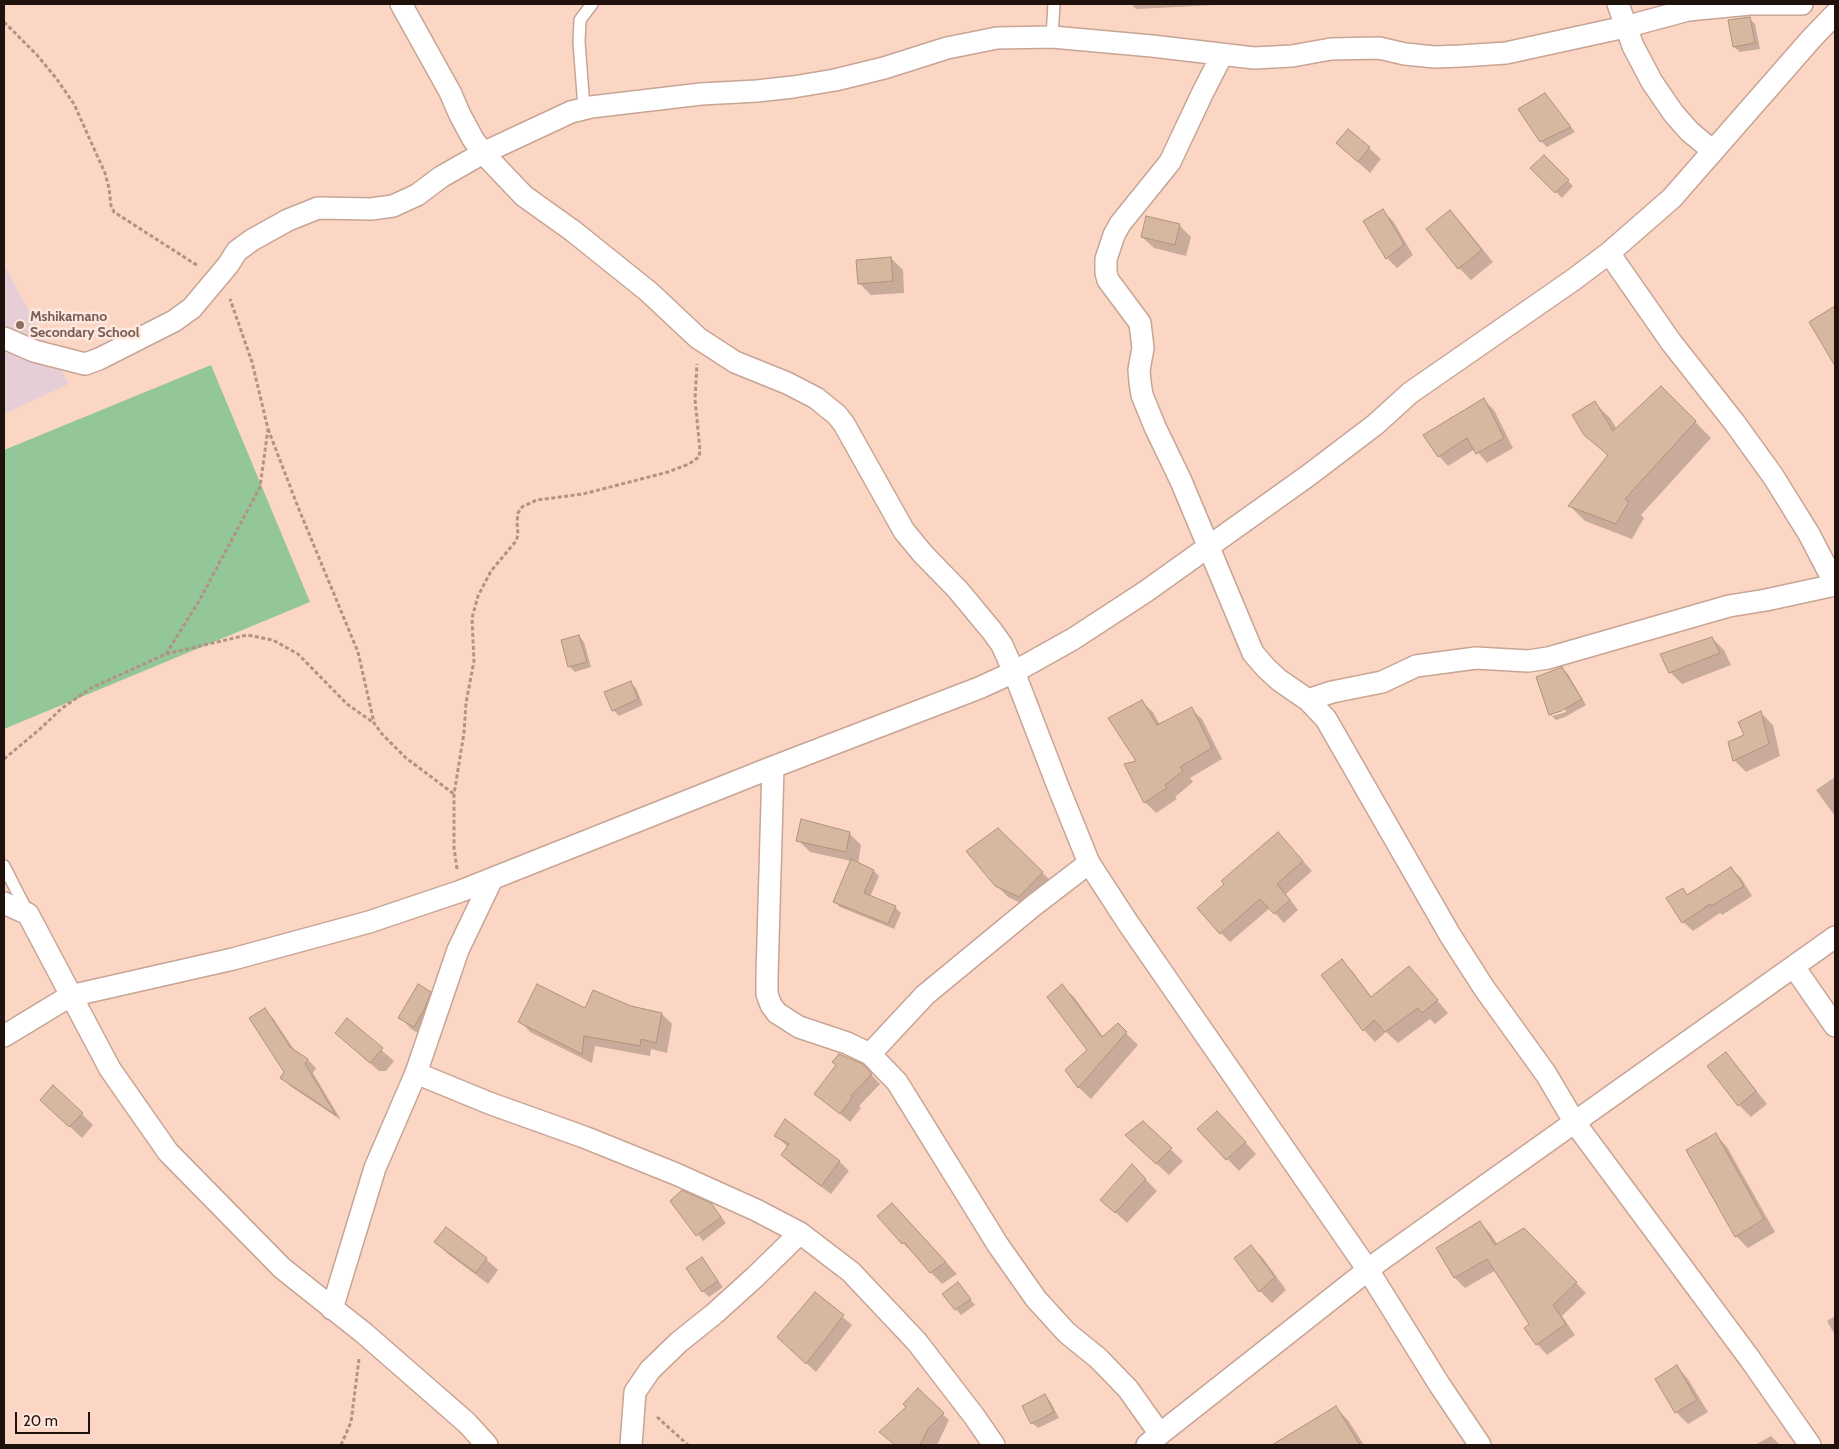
<!DOCTYPE html>
<html>
<head>
<meta charset="utf-8">
<style>
  body { margin:0 }
  #map { position:relative; width:1839px; height:1449px; overflow:hidden; background:#fcd6c4; font-family:Cabin,sans-serif }
  canvas { display:block }
  .frame { position:absolute; inset:0; border:5px solid #1f120c; pointer-events:none }
  .scale { position:absolute; left:15px; top:1412px; width:75px; height:22px; box-sizing:border-box; border:2px solid #1f120c; border-top:0; padding-left:6px; font-size:15px; line-height:18px; white-space:nowrap; color:#1f120c; -webkit-text-stroke:4px #fee7dc; paint-order:stroke }
</style>
</head>
<body>
<div id="map">
<canvas width="1839" height="1449"></canvas>
<div class="frame"></div>
<div class="scale">20 m</div>
</div>
<script>
const ctx = document.querySelector('canvas').getContext('2d');
ctx.lineJoin = 'round';
function paint(path, color) {
  ctx.fillStyle = color;
  ctx.fill(path, 'evenodd');
}
function shape(rows) {
  const path = new Path2D();
  for (const r of rows) {
    path.moveTo(r[0], r[1]);
    for (let i = 2; i < r.length; i += 2) path.lineTo(r[i], r[i + 1]);
  }
  return path;
}
function trace(path, color, width, dash) {
  ctx.strokeStyle = color;
  ctx.lineWidth = width;
  ctx.lineCap = dash ? 'butt' : 'round';
  ctx.setLineDash(dash || []);
  ctx.stroke(path);
}
function drawText(font, color, halo, rows, align = 'center') {
  ctx.font = font + ' Cabin,sans-serif';
  ctx.lineWidth = 5;
  ctx.setLineDash([]);
  ctx.textBaseline = 'middle';
  ctx.strokeStyle = halo;
  ctx.fillStyle = color;
  for (const [text, x, y, turn = 0] of rows) {
    ctx.save();
    ctx.translate(x, y);
    ctx.rotate((+turn || 0) * Math.PI / 180);
    ctx.textAlign = isNaN(turn) ? turn : align;
    if (halo) ctx.strokeText(text, 0, 0);
    ctx.fillText(text, 0, 0);
    ctx.restore();
  }
}
paint(shape([
  [4,265,69,384,4,414]
]), '#e6ced7');
paint(shape([
  [211,365,310,602,4,729,4,450]
]), '#93c698');
paint(shape([
  [1131,4,1236,4,1136,9],
  [1749,18,1755,24,1760,49,1740,52,1734,47],
  [1545,94,1575,132,1547,147,1541,141],
  [1369,148,1381,159,1370,173,1350,155],
  [1544,156,1573,186,1562,198,1532,168],
  [1383,211,1393,221,1413,255,1397,268,1387,258,1365,221],
  [1450,212,1462,224,1493,262,1471,280,1459,268,1428,230],
  [1179,225,1191,237,1186,256,1154,248,1142,237],
  [891,258,903,270,904,293,871,295,859,283],
  [1661,387,1711,438,1641,515,1644,518,1632,539,1585,521,1570,506,1608,456,1585,434,1595,403,1610,418,1617,429],
  [1484,400,1494,410,1513,448,1487,463,1475,449,1448,466,1439,456],
  [579,636,584,642,591,667,575,672,569,666],
  [1712,638,1724,650,1731,665,1682,684,1670,672],
  [1562,668,1568,674,1586,705,1565,717,1556,720,1550,714],
  [1565,709,1566,712,1552,716,1552,713],
  [630,683,636,688,643,705,619,716,613,710],
  [1142,702,1153,712,1160,725,1191,709,1202,719,1222,759,1190,778,1193,782,1175,797,1177,799,1156,813,1145,802,1138,762],
  [1761,713,1773,725,1780,756,1746,772,1734,760,1746,735],
  [1835,777,1835,816,1816,790],
  [998,829,1054,884,1031,908,1008,897,995,884],
  [849,833,861,845,858,864,874,871,879,876,870,897,895,907,901,913,894,929,840,907,834,901,851,861,810,852,798,840],
  [1287,843,1312,871,1286,894,1298,910,1284,923,1270,908,1230,942,1221,933],
  [1731,868,1741,878,1752,896,1722,915,1720,913,1693,931,1683,922,1682,889,1689,896],
  [1342,961,1353,972,1372,998,1409,967,1448,1013,1435,1024,1430,1019,1398,1043,1386,1032,1375,1042,1364,1030],
  [1062,986,1074,997,1104,1038,1118,1025,1138,1045,1091,1099,1079,1088,1066,1070,1089,1051],
  [430,993,442,1005,426,1038,411,1029,400,1017],
  [631,1007,662,1014,672,1024,667,1053,651,1049,650,1056,595,1046,592,1063,530,1032,520,1021,586,1010],
  [264,1009,273,1018,295,1051,308,1060,316,1068,313,1073,341,1120,290,1086,282,1078,286,1072],
  [347,1020,394,1061,386,1071,379,1071,348,1044],
  [1725,1054,1737,1066,1767,1104,1751,1117,1739,1105],
  [862,1065,880,1084,859,1106,861,1108,850,1122,816,1094],
  [53,1111,82,1114,93,1125,82,1138],
  [1143,1123,1183,1161,1169,1175,1138,1147],
  [1229,1124,1256,1154,1239,1171,1199,1129],
  [1716,1135,1727,1147,1775,1232,1748,1248,1736,1236],
  [776,1136,839,1161,849,1171,831,1194,792,1165,782,1155,788,1147],
  [1132,1166,1157,1191,1127,1223,1114,1211],
  [671,1201,716,1210,726,1223,703,1241],
  [892,1205,904,1216,957,1274,942,1284,903,1243],
  [1480,1223,1490,1233,1498,1245,1523,1229,1586,1293,1562,1316,1575,1335,1547,1355,1537,1344,1531,1324,1496,1270,1465,1288,1455,1278,1438,1248],
  [436,1242,486,1259,498,1270,488,1284,448,1254],
  [1251,1246,1263,1258,1286,1290,1272,1303,1260,1291],
  [701,1258,723,1287,709,1297,703,1291],
  [958,1284,975,1305,961,1315,956,1309],
  [815,1294,852,1325,816,1372,788,1346],
  [1835,1316,1835,1335,1827,1321],
  [1677,1367,1688,1379,1708,1412,1688,1424,1676,1412],
  [918,1390,949,1420,937,1445,908,1445,899,1437],
  [1045,1396,1050,1401,1059,1418,1038,1428,1032,1423],
  [1336,1408,1348,1420,1364,1445,1301,1445,1294,1434],
  [1771,1436,1780,1445,1755,1445]
]), '#0003');
const building = shape([
  [1750,17,1755,43,1733,47,1728,20,1750,17],
  [1545,93,1571,127,1540,142,1518,109,1545,93],
  [1348,129,1370,147,1358,162,1336,143,1348,129],
  [1544,155,1569,180,1555,193,1530,168,1544,155],
  [1383,209,1404,244,1386,259,1363,221,1383,209],
  [1450,210,1482,250,1458,269,1426,229,1450,210],
  [1146,216,1180,224,1175,245,1141,237,1146,216],
  [891,257,893,281,858,284,856,260,891,257],
  [1835,306,1835,366,1809,322,1835,306],
  [1661,386,1696,421,1625,499,1629,502,1616,524,1568,506,1608,455,1584,435,1572,415,1595,401,1613,431,1661,386],
  [1484,398,1504,438,1476,454,1467,438,1438,457,1423,435,1484,398],
  [579,635,587,662,568,667,561,640,579,635],
  [1712,637,1720,653,1669,673,1660,654,1712,637],
  [1562,667,1582,699,1561,711,1549,715,1536,677,1562,667],
  [631,681,638,699,612,711,604,692,631,681],
  [1142,700,1157,725,1192,707,1212,748,1180,767,1183,771,1165,785,1167,788,1144,803,1124,764,1136,761,1108,718,1142,700],
  [1761,711,1769,744,1733,761,1728,742,1744,735,1738,722,1761,711],
  [801,819,850,832,846,852,796,841,801,819],
  [998,828,1043,872,1019,897,995,886,966,851,998,828],
  [1278,832,1303,861,1277,884,1290,900,1274,914,1260,899,1220,934,1197,908,1224,884,1221,881,1278,832],
  [851,859,874,870,864,893,896,906,888,924,833,902,851,859],
  [1731,867,1744,886,1711,906,1710,904,1682,923,1666,898,1683,888,1687,895,1731,867],
  [1342,959,1371,997,1409,966,1438,1000,1422,1013,1418,1008,1385,1032,1374,1020,1363,1031,1321,975,1342,959],
  [418,984,431,992,424,1010,414,1027,398,1018,418,984],
  [537,984,585,1008,593,990,631,1006,662,1013,656,1043,641,1039,640,1046,584,1036,582,1054,518,1022,537,984],
  [1062,984,1102,1037,1118,1023,1127,1032,1078,1088,1065,1070,1087,1050,1047,997,1062,984],
  [265,1008,290,1047,308,1059,305,1064,336,1115,280,1078,284,1072,249,1018,265,1008],
  [347,1018,383,1048,370,1063,335,1033,347,1018],
  [1726,1052,1756,1091,1738,1106,1707,1066,1726,1052],
  [839,1054,863,1064,872,1074,851,1096,852,1098,840,1114,814,1094,836,1065,832,1062,839,1054],
  [53,1085,83,1113,69,1127,40,1100,53,1085],
  [1217,1111,1246,1142,1226,1160,1197,1129,1217,1111],
  [785,1119,840,1161,821,1186,781,1155,789,1144,774,1136,785,1119],
  [1143,1121,1172,1148,1156,1164,1125,1135,1143,1121],
  [1716,1133,1764,1219,1735,1237,1686,1150,1716,1133],
  [1132,1164,1146,1179,1115,1213,1100,1200,1132,1164],
  [682,1190,711,1203,721,1217,696,1236,670,1201,682,1190],
  [892,1203,902,1214,946,1262,930,1273,904,1242,902,1244,877,1216,892,1203],
  [1480,1221,1495,1245,1524,1228,1577,1282,1553,1305,1566,1324,1536,1345,1524,1328,1529,1324,1487,1259,1454,1278,1436,1248,1480,1221],
  [446,1227,487,1258,476,1273,434,1242,446,1227],
  [1251,1245,1275,1277,1259,1292,1234,1258,1251,1245],
  [702,1257,718,1281,702,1292,686,1268,702,1257],
  [958,1282,971,1299,955,1310,942,1294,958,1282],
  [815,1292,844,1315,806,1364,777,1337,815,1292],
  [1677,1365,1697,1400,1675,1413,1655,1379,1677,1365],
  [918,1388,944,1413,928,1429,920,1445,895,1445,879,1432,906,1407,903,1404,918,1388],
  [1045,1394,1054,1412,1031,1424,1022,1406,1045,1394],
  [1336,1406,1360,1445,1272,1445,1336,1406]
]);
paint(building, '#d6b79f');
trace(building, '#b0927b', 1);
const service = shape([
  [1052,37,1054,4],
  [584,108,579,42,580,20,592,4],
  [4,866,27,911]
]);
const minor = shape([
  [401,4,450,92,460,115,473,139,483,153,524,196,573,231,649,292,698,338,735,362,787,383,816,398,837,415,844,424,904,531,923,554,958,590,992,631,1002,645,1014,672,1057,784,1089,863,1128,923,1368,1270,1439,1384,1480,1445],
  [1618,4,1633,46,1652,82,1674,114,1690,132,1713,151],
  [1222,55,1203,92,1170,162,1120,224,1114,235,1106,259,1106,273,1108,280,1140,323,1143,348,1139,370,1140,382,1142,395,1155,427,1181,481,1253,653,1266,668,1279,680,1308,700,1326,719,1450,935,1484,988,1546,1074,1575,1123,1750,1359,1810,1445],
  [1609,253,1671,342,1734,422,1773,476,1809,534,1835,584],
  [4,338,34,351,85,364,99,359,174,321,192,308,228,265,237,251,252,240,288,220,318,208,371,209,393,206,417,195,441,177,483,153,571,112,591,107,701,94,757,91,793,87,835,80,884,68,947,48,997,38,1052,37,1152,46,1254,58,1292,56,1331,49,1379,48,1405,54,1435,57,1461,56,1506,53,1625,27,1688,10,1750,4,1802,4],
  [1308,700,1332,692,1382,682,1416,666,1476,658,1528,661,1548,658,1729,606,1766,600,1835,585],
  [773,767,767,976,767,994,771,1005,777,1013,799,1027,847,1043,870,1054,897,1082,998,1245,1036,1299,1067,1333,1098,1358,1128,1389,1160,1434],
  [4,903,28,914,110,1069,168,1152,282,1268,365,1334,467,1423,487,1445],
  [1794,967,1835,1026],
  [4,1036,70,996,233,959,369,922,461,891,773,767,979,688,1014,672,1073,639,1145,592,1309,475,1376,424,1410,393,1573,280,1609,253,1672,198,1812,38,1835,14],
  [870,1054,925,995,1033,906,1089,863],
  [416,1073,489,1103,584,1137,676,1174,756,1210,800,1233,851,1272,917,1342,974,1416,994,1445],
  [332,1309,375,1168,416,1073,458,950,492,879],
  [631,1445,635,1392,650,1370,679,1342,714,1314,755,1277,800,1233],
  [1147,1445,1160,1434,1378,1262,1835,937]
]);
trace(service, '#c8a494', 14);
trace(minor, '#c8a494', 24);
trace(shape([
  [4,22,37,55,56,78,74,104,105,173,109,188,111,206,114,212,195,264,198,265],
  [268,429,298,507,358,652,374,723,382,734,406,758,454,794],
  [166,654,199,601,260,487,268,429,252,362,230,299],
  [4,759,40,729,61,709,91,688,166,654,247,635,273,640,298,654,347,704,374,723],
  [457,869,454,848,454,794,464,733,466,703,474,661,472,618,478,596,491,571,516,541,518,535,517,522,518,513,522,507,537,500,583,494,668,472,689,464,699,457,700,451,695,399,697,364],
  [657,1417,688,1445],
  [341,1445,351,1422,359,1359]
]), '#b09385', 3, [4, 2.5]);
trace(service, '#fff', 11);
trace(minor, '#fff', 21);
for (const [x, y, r, color] of [
  [20,325,5,"#8d6e63"]
]) {
  const dot = new Path2D();
  dot.arc(x, y, r, 0, 2 * Math.PI);
  ctx.fillStyle = color;
  ctx.fill(dot);
  trace(dot, '#fee7dc', 2);
}
drawText('bold 14px', '#785e54', '#fee7dc', [
  ["Mshikamano",30,317],
  ["Secondary School",30,333]
], 'left');
</script>
</body>
</html>
